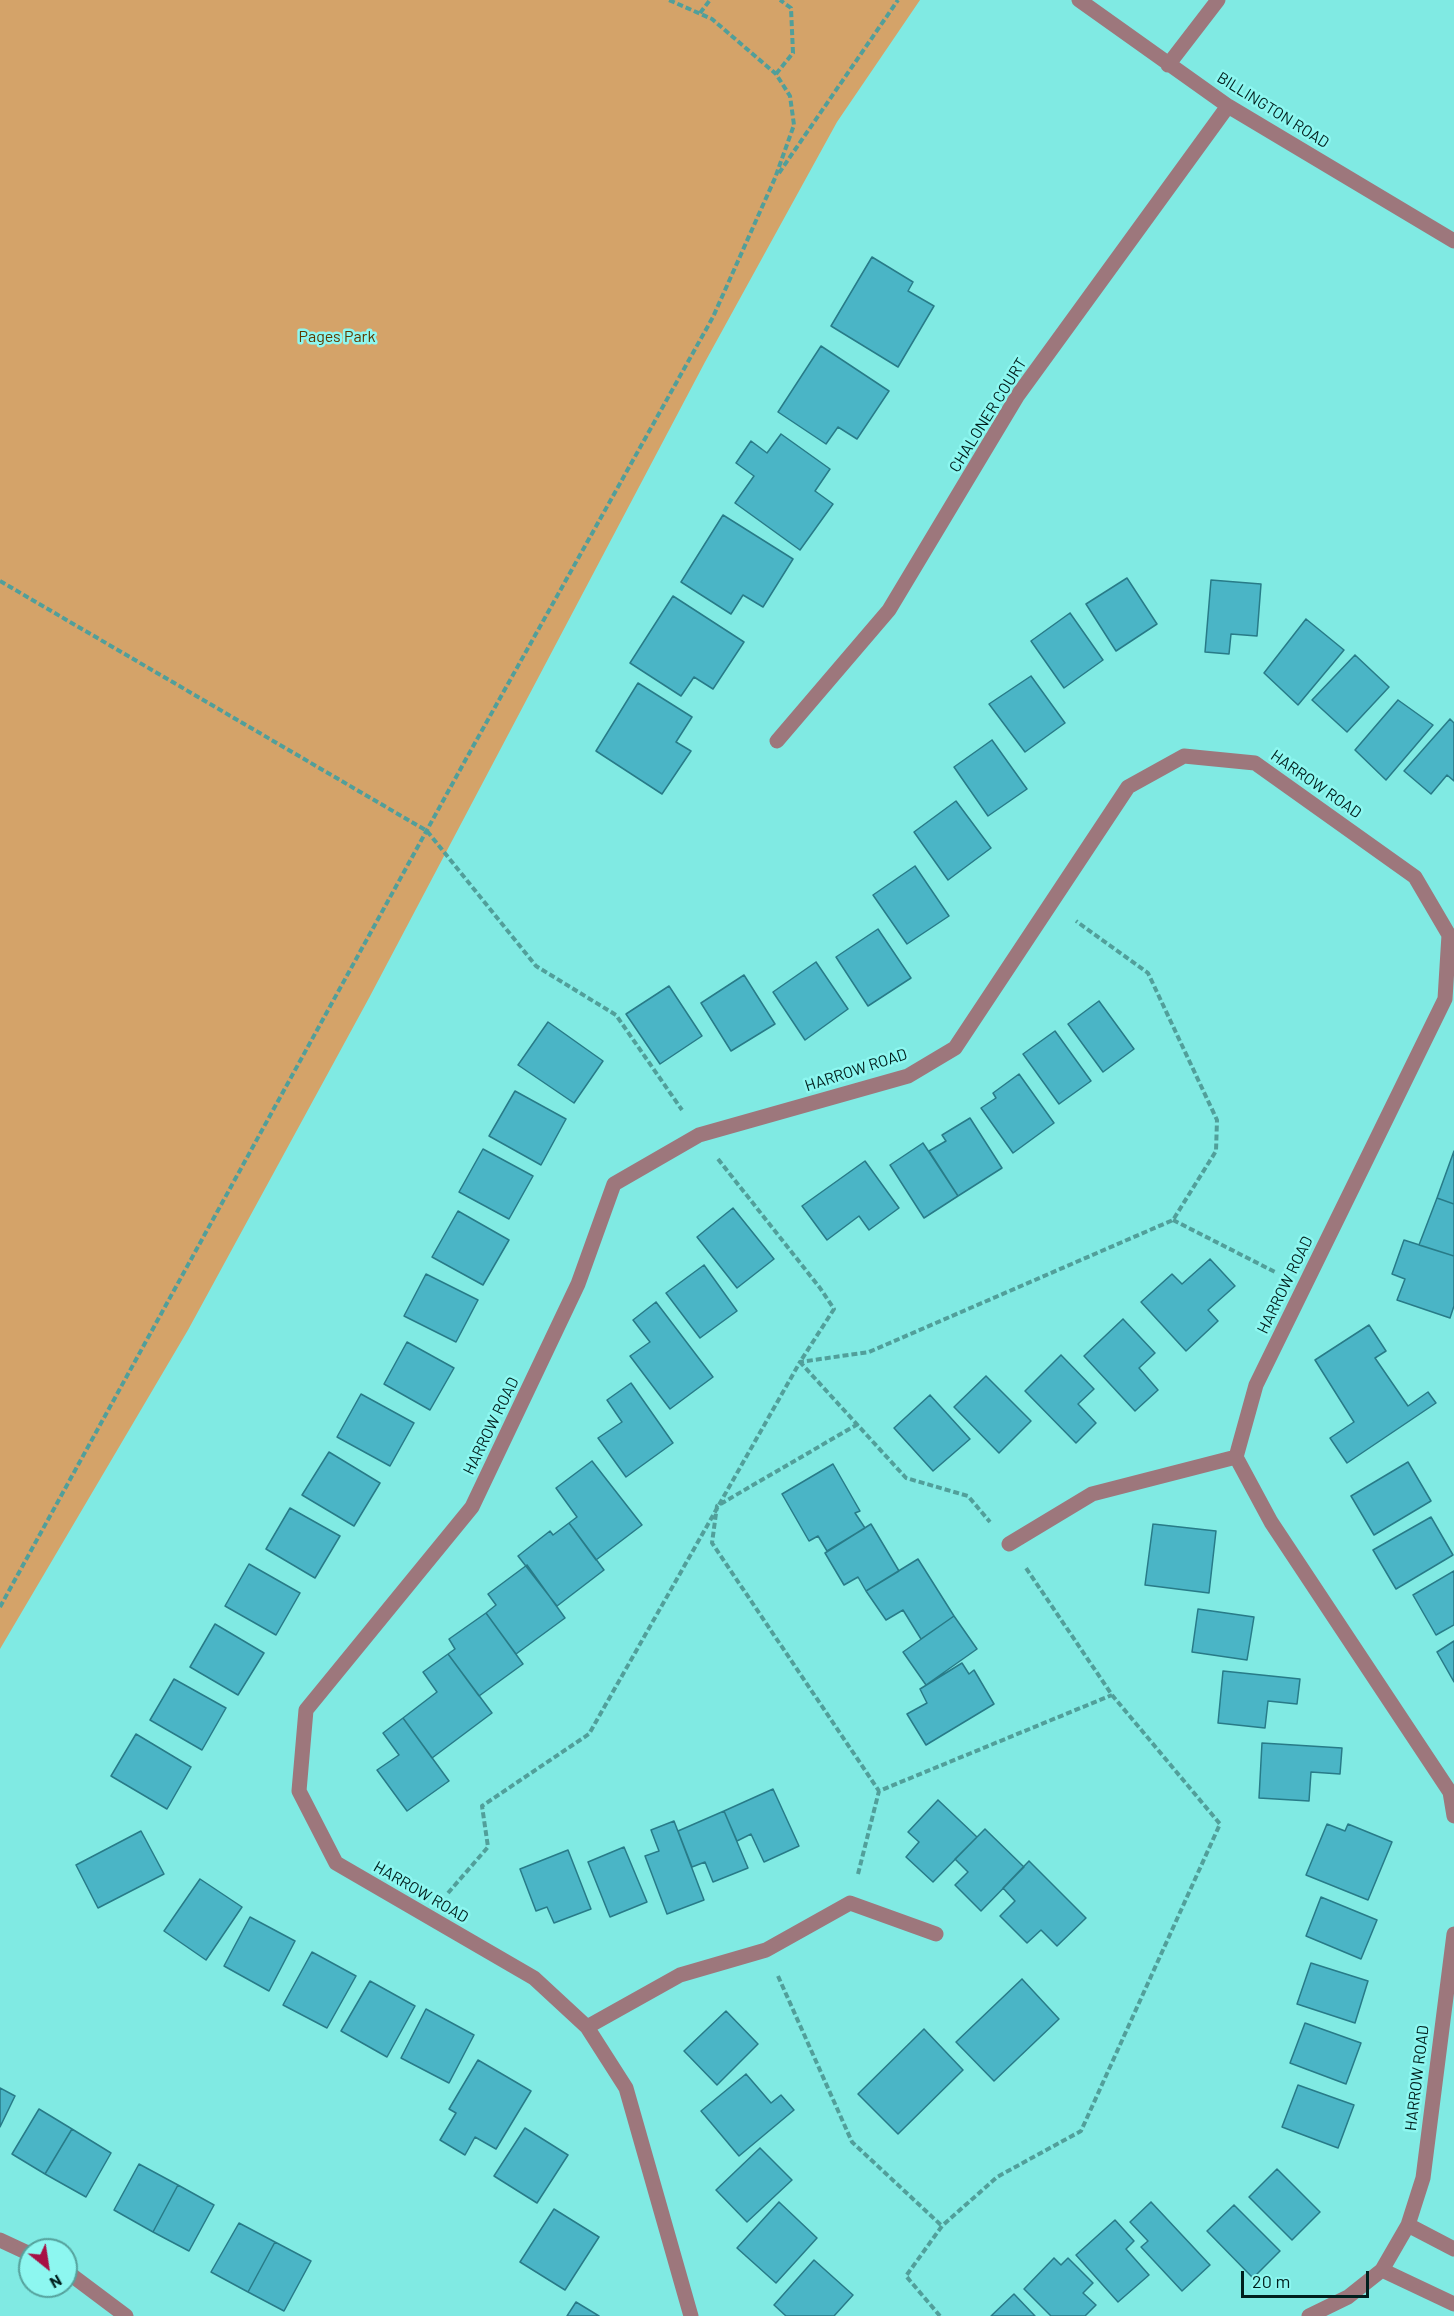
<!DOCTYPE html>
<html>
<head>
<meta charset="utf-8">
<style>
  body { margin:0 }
  #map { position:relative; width:1454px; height:2316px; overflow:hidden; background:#80eae3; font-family:Barlow,sans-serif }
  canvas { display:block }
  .north { position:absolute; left:18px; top:2238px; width:60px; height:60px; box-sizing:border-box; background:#8df7f0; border:2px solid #55a19c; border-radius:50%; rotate:150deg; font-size:16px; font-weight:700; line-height:24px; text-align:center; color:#001f1d }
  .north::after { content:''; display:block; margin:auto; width:21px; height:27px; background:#a71144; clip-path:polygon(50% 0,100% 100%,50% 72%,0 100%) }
  .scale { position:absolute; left:1241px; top:2271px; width:128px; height:27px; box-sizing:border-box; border:3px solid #001f1d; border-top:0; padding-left:8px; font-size:18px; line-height:21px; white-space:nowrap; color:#001f1d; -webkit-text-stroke:4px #8df7f0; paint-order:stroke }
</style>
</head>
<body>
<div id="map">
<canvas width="1454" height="2316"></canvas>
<div class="north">N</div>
<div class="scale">20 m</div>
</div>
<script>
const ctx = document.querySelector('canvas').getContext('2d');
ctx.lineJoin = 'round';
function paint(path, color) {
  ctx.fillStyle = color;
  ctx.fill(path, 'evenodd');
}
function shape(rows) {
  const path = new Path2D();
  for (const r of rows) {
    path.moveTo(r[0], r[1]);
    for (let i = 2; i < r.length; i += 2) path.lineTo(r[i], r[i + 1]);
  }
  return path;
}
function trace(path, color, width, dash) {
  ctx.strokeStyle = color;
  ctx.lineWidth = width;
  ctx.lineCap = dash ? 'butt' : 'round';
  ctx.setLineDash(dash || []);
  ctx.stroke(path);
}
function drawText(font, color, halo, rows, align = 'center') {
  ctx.font = font + ' Barlow,sans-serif';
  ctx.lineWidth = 5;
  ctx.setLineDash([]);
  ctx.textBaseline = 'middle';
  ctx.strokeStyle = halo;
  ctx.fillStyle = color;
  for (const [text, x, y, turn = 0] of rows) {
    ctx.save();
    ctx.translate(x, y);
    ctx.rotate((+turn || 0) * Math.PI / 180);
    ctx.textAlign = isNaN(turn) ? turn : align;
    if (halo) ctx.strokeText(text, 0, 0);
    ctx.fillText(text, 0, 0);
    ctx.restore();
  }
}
paint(shape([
  [0,0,920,0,837,122,705,362,369,998,188,1330,0,1649]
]), '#d4a369');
const building = shape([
  [872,257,913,282,908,291,934,306,898,367,831,326,872,257],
  [821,346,889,391,857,439,838,427,826,444,778,412,821,346],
  [781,434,830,469,815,491,833,504,800,550,735,503,754,476,736,463,751,441,767,453,781,434],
  [723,515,793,559,763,607,743,595,731,614,681,582,723,515],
  [1127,578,1157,624,1116,651,1086,604,1127,578],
  [1211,580,1261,584,1257,636,1231,634,1229,654,1205,652,1211,580],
  [673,596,744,642,713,689,694,677,681,696,630,663,673,596],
  [1070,613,1103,660,1064,688,1031,641,1070,613],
  [1306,619,1344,650,1298,705,1264,673,1306,619],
  [1355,655,1389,687,1347,732,1312,700,1355,655],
  [1031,676,1065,723,1025,752,989,704,1031,676],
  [638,683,692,717,676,742,691,751,662,794,596,751,638,683],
  [1398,700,1433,725,1386,780,1355,750,1398,700],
  [1450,719,1454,723,1454,781,1447,775,1431,794,1404,771,1450,719],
  [992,740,1027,789,988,816,954,767,992,740],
  [956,801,991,848,948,880,914,832,956,801],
  [915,866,949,916,907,944,873,895,915,866],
  [878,929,911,978,868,1006,836,957,878,929],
  [816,962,848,1009,805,1040,773,992,816,962],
  [744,975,775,1024,731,1051,701,1003,744,975],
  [669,986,702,1036,660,1064,626,1014,669,986],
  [1099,1001,1134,1049,1103,1072,1068,1024,1099,1001],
  [548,1022,603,1061,574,1103,518,1065,548,1022],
  [1055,1031,1091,1081,1059,1104,1023,1054,1055,1031],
  [1019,1074,1054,1123,1013,1153,981,1108,996,1098,993,1093,1019,1074],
  [515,1091,566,1119,541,1165,489,1136,515,1091],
  [970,1118,1002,1168,958,1196,929,1151,946,1141,942,1135,970,1118],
  [923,1143,958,1196,924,1218,890,1165,923,1143],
  [483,1149,533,1176,509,1219,459,1192,483,1149],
  [1454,1151,1454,1204,1437,1198,1454,1151],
  [865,1161,899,1208,869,1230,859,1216,827,1240,802,1206,865,1161],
  [1437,1198,1454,1204,1454,1256,1419,1245,1437,1198],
  [733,1208,774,1259,737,1288,697,1237,733,1208],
  [458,1211,509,1240,483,1285,432,1257,458,1211],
  [1404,1240,1454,1256,1454,1306,1450,1318,1397,1300,1405,1279,1392,1274,1404,1240],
  [1210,1259,1235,1286,1208,1310,1218,1321,1186,1351,1141,1302,1172,1274,1182,1284,1210,1259],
  [704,1265,737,1311,700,1338,666,1293,704,1265],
  [426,1274,478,1300,456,1342,404,1316,426,1274],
  [656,1302,713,1377,670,1409,630,1356,650,1342,633,1320,656,1302],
  [1123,1319,1155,1353,1139,1368,1158,1390,1135,1411,1084,1356,1123,1319],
  [1369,1325,1386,1351,1375,1358,1408,1406,1428,1392,1436,1403,1347,1463,1330,1438,1354,1422,1315,1360,1369,1325],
  [407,1342,454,1368,430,1410,384,1384,407,1342],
  [1061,1355,1094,1389,1078,1404,1096,1423,1076,1443,1025,1391,1061,1355],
  [986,1376,1031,1421,999,1453,954,1407,986,1376],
  [631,1383,673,1443,626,1477,598,1438,622,1422,607,1400,631,1383],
  [361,1394,414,1423,390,1466,337,1437,361,1394],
  [930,1395,970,1439,933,1471,894,1428,930,1395],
  [329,1452,380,1483,354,1526,302,1495,329,1452],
  [592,1461,642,1525,596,1560,569,1523,577,1517,556,1488,592,1461],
  [1408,1462,1431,1501,1374,1535,1351,1496,1408,1462],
  [833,1464,860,1511,855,1513,865,1528,827,1551,818,1536,809,1541,782,1494,833,1464],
  [290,1508,340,1536,315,1578,266,1549,290,1508],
  [1431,1517,1453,1555,1396,1589,1373,1550,1431,1517],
  [569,1523,604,1570,557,1606,518,1556,550,1531,553,1535,569,1523],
  [871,1524,899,1571,866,1591,858,1577,844,1585,825,1553,871,1524],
  [1153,1524,1216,1531,1209,1593,1145,1585,1153,1524],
  [918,1559,954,1616,921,1639,903,1610,886,1620,866,1591,918,1559],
  [249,1564,300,1593,276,1635,225,1606,249,1564],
  [527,1565,565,1618,516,1654,486,1613,496,1605,488,1594,527,1565],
  [1454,1571,1454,1625,1436,1635,1413,1595,1454,1571],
  [1198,1609,1254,1617,1247,1660,1192,1652,1198,1609],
  [486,1613,523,1664,479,1696,448,1654,455,1649,449,1639,486,1613],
  [954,1616,977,1649,926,1685,903,1652,954,1616],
  [215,1624,264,1653,238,1695,190,1667,215,1624],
  [1454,1641,1454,1682,1437,1652,1454,1641],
  [448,1654,492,1713,432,1758,403,1718,437,1692,423,1672,448,1654],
  [962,1663,969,1674,974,1670,994,1704,926,1745,907,1714,927,1703,920,1689,962,1663],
  [1223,1671,1300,1679,1297,1704,1268,1701,1265,1728,1218,1723,1223,1671],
  [174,1679,226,1708,202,1750,150,1720,174,1679],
  [403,1718,449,1781,407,1811,377,1770,399,1755,383,1733,403,1718],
  [136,1734,191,1767,167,1809,111,1776,136,1734],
  [1262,1743,1342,1748,1340,1774,1311,1772,1309,1801,1259,1798,1262,1743],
  [773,1789,799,1846,764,1862,751,1834,737,1841,724,1811,773,1789],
  [938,1800,977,1837,933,1882,906,1857,919,1842,908,1832,938,1800],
  [724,1811,748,1868,713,1882,705,1862,692,1867,678,1831,724,1811],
  [674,1821,704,1900,667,1914,645,1856,659,1851,651,1830,674,1821],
  [1327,1824,1345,1831,1348,1824,1392,1842,1368,1900,1306,1875,1327,1824],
  [985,1829,1024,1867,981,1911,955,1885,968,1872,955,1859,985,1829],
  [141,1831,164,1874,98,1908,76,1865,141,1831],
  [624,1847,647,1902,610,1917,588,1862,624,1847],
  [568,1850,591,1909,554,1923,547,1907,536,1911,520,1869,568,1850],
  [1029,1861,1086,1918,1057,1946,1041,1930,1027,1943,1000,1916,1015,1901,1003,1888,1029,1861],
  [200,1879,242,1907,206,1960,164,1931,200,1879],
  [1321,1897,1377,1920,1361,1959,1306,1936,1321,1897],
  [250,1917,295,1941,269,1991,224,1966,250,1917],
  [312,1952,356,1976,327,2028,283,2005,312,1952],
  [1311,1963,1368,1981,1355,2023,1297,2004,1311,1963],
  [1022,1979,1059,2019,994,2081,956,2042,1022,1979],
  [370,1981,415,2006,387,2057,341,2031,370,1981],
  [426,2009,474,2035,449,2083,401,2058,426,2009],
  [726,2011,758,2044,717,2085,684,2051,726,2011],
  [1305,2023,1361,2043,1346,2084,1290,2063,1305,2023],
  [924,2029,963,2070,898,2134,858,2094,924,2029],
  [478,2060,531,2091,496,2149,475,2137,465,2155,440,2140,456,2113,449,2109,478,2060],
  [746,2074,771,2103,781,2095,794,2110,739,2156,701,2111,746,2074],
  [1298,2085,1354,2105,1338,2148,1282,2127,1298,2085],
  [0,2088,15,2096,0,2127,0,2088],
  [39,2109,72,2129,45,2174,12,2154,39,2109],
  [525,2128,568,2155,537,2203,494,2176,525,2128],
  [72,2129,111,2153,86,2197,45,2174,72,2129],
  [760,2148,792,2180,747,2222,716,2190,760,2148],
  [139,2164,178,2185,153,2232,114,2210,139,2164],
  [1277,2169,1320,2212,1292,2240,1249,2197,1277,2169],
  [178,2185,214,2205,189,2251,153,2232,178,2185],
  [779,2202,817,2238,776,2283,737,2248,779,2202],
  [1151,2202,1210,2265,1182,2291,1141,2247,1148,2241,1130,2222,1151,2202],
  [1234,2205,1280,2251,1253,2278,1207,2231,1234,2205],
  [554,2209,599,2237,565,2290,520,2262,554,2209],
  [1115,2220,1134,2241,1126,2249,1149,2275,1118,2302,1076,2255,1115,2220],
  [239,2223,275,2242,248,2292,211,2272,239,2223],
  [275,2242,311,2261,284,2311,248,2292,275,2242],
  [1054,2258,1061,2265,1068,2258,1093,2283,1083,2293,1096,2305,1085,2316,1051,2316,1024,2289,1054,2258],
  [814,2260,853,2295,834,2316,786,2316,774,2305,814,2260],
  [1014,2294,1035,2316,991,2316,1014,2294],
  [576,2302,599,2316,567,2316,576,2302]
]);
paint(building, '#4ab5c6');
trace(building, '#287b88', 1.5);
trace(shape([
  [700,13,710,0],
  [776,74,793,53,791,8,780,0],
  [779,173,898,0],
  [0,581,427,831,536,966,616,1015,682,1110],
  [718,1159,820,1288,834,1309,800,1362,906,1478,968,1496,990,1522],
  [1173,1220,1277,1273],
  [858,1424,717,1506,712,1543,879,1791],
  [0,1607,466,759,713,317,775,178,794,125,790,96,776,74,712,19,669,0],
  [858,1874,879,1791,1112,1695],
  [448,1893,488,1847,482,1806,589,1734,800,1362,869,1352,1173,1220,1216,1151,1217,1120,1148,973,1076,921],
  [778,1976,852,2142,942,2226],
  [940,2316,906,2276,942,2226,997,2177,1081,2131,1220,1824,1112,1695,1026,1568]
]), '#519f9a', 4, [6, 3]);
trace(shape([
  [1079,0,1228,106,1454,241],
  [1168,65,1218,0],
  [777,741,889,610,1018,395,1228,106],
  [1009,1544,1092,1494,1236,1457],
  [587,2027,680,1975,766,1950,850,1903,936,1934],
  [1408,2225,1454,2249],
  [0,2240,30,2254],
  [1382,2270,1454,2304],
  [66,2271,126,2316],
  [691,2316,626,2088,587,2027,534,1978,336,1863,299,1791,306,1710,472,1507,578,1284,614,1184,699,1135,908,1076,955,1048,1128,787,1184,756,1255,763,1415,877,1449,935,1445,999,1256,1385,1236,1457,1271,1522,1450,1792,1454,1816],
  [1309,2316,1348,2297,1382,2270,1408,2225,1423,2178,1454,1934]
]), '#9d777c', 15);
drawText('16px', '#001f1d', '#8df7f0', [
  ["BILLINGTON ROAD",1273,110,32],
  ["CHALONER COURT",988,415,-58],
  ["HARROW ROAD",1316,784,35],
  ["HARROW ROAD",856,1070,-18],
  ["HARROW ROAD",1285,1285,-64],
  ["HARROW ROAD",491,1426,-64],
  ["HARROW ROAD",421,1892,30],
  ["HARROW ROAD",1417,2078,-83]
]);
drawText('16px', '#5e3900', '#8df7f0', [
  ["Pages Park",337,337]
]);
</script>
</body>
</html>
